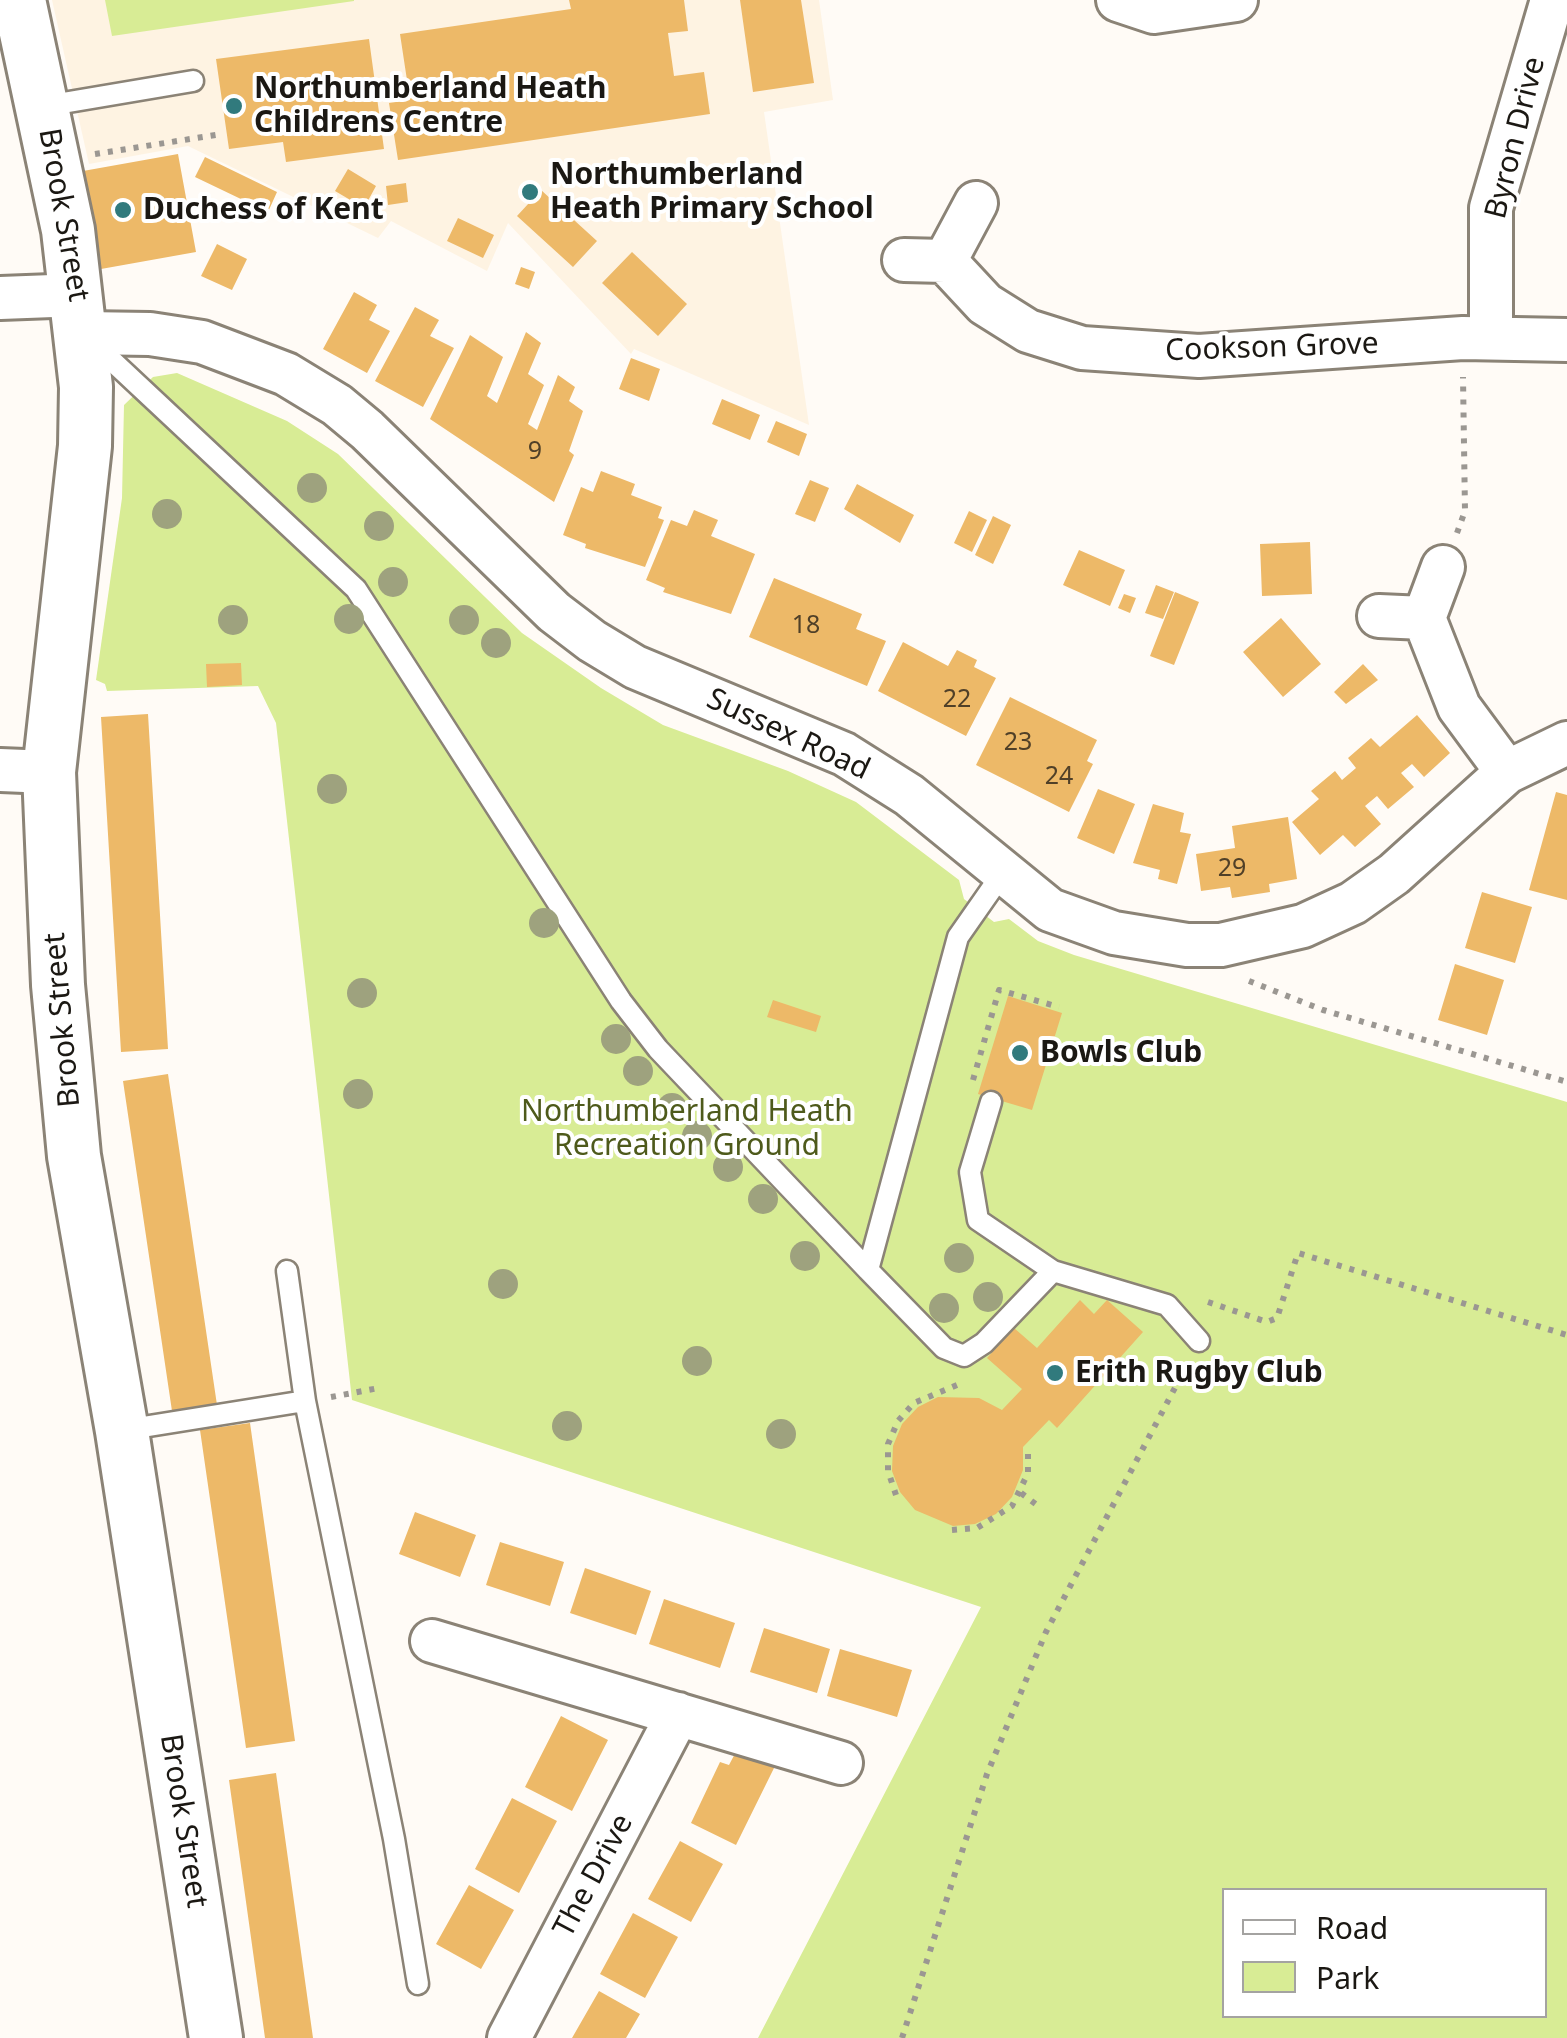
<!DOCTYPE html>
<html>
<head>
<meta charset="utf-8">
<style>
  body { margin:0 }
  #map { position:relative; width:1567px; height:2038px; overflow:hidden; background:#fffbf6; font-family:"Noto Sans",sans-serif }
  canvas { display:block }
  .legend { position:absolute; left:1222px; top:1888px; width:325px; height:130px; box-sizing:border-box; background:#fff; border:2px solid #a4a3a1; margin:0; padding:12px 18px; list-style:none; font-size:30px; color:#1b1813 }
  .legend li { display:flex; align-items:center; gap:20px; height:50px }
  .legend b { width:50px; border:2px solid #a4a3a1 }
</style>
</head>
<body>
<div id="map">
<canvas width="1567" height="2038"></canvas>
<ul class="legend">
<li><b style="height:12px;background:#fff"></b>Road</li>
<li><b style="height:28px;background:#d8ec95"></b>Park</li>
</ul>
</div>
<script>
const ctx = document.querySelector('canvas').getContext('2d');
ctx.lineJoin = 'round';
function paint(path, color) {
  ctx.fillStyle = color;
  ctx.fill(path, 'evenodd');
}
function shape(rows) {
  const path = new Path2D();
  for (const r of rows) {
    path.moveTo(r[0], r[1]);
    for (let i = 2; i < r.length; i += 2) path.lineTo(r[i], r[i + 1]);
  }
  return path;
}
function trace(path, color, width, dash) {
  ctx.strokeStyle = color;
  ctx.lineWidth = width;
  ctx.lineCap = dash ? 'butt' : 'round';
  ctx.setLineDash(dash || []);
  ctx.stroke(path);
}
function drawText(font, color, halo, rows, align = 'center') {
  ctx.font = font + ' "Noto Sans",sans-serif';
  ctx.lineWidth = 8;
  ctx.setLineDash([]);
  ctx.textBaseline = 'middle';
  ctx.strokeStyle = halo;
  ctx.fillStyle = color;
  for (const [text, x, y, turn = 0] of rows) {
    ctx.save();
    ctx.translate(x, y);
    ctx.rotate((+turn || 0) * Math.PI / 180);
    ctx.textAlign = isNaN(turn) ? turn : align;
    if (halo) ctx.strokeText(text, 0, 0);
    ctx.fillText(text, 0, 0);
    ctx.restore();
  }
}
paint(shape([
  [52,0,819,0,833,100,764,112,809,425,634,349,631,354,508,223,487,271,391,221,378,238,188,146,89,164]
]), '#fef3e2');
paint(shape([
  [105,0,354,0,354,1,112,36],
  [177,373,287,421,338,454,522,633,601,688,663,725,788,771,856,802,959,880,964,899,994,922,1009,919,1038,941,1074,955,1567,1102,1567,2038,758,2038,981,1607,352,1400,276,723,258,686,107,691,105,684,96,680,122,498,124,405,153,377],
  [1224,1890,1544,1890,1544,2016,1224,2016]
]), '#d8ec95');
paint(shape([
  [569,0,684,0,688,31,668,33,674,76,704,72,710,114,398,160,389,103,410,100,400,34,571,9],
  [740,0,801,0,814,83,753,92],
  [369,39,384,149,286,162,283,142,229,149,216,59],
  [178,154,196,252,101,269,83,171],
  [205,157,277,192,268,212,195,177],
  [348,169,376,186,364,208,335,191],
  [406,183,408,202,388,205,386,186],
  [541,190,597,241,573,267,517,216],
  [458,218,494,235,483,258,447,241],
  [217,244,247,259,232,290,201,276],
  [632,252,687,304,658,336,602,283],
  [521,267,535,272,529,289,515,284],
  [354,292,377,305,369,320,390,331,367,373,323,349],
  [415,307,439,320,430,336,454,348,423,407,375,381],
  [526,332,541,343,528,374,544,385,528,424,537,430,558,375,575,387,569,401,583,411,569,451,574,455,554,502,430,419,470,335,503,357,487,396,497,403],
  [631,358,660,369,649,401,619,389],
  [722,399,760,415,750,440,712,424],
  [776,421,807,434,799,456,767,442],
  [601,471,635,484,631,495,662,507,658,518,664,520,645,567,585,548,586,544,563,535,581,487,593,492],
  [810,480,829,488,815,522,795,514],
  [857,484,914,515,900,543,844,509],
  [694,510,718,520,711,536,755,554,731,614,663,592,665,588,646,580,671,520,687,526],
  [969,511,987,520,972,552,954,543],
  [993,516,1011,525,993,564,975,555],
  [1310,542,1312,594,1262,596,1260,544],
  [1079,550,1125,570,1110,606,1063,585],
  [774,578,862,614,856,629,886,641,867,686,749,637],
  [1156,585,1174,592,1163,619,1145,613],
  [1175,592,1199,602,1174,665,1150,656],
  [1124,594,1136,598,1130,613,1118,608],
  [1281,618,1321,664,1283,697,1243,652],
  [903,642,948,666,957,650,977,660,974,667,996,678,966,736,878,691],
  [241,663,242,685,207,687,206,664],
  [1363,664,1378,680,1346,704,1334,692],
  [1010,697,1097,740,1087,761,1093,764,1069,812,976,765],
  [148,714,168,1049,121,1052,101,717],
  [1417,715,1450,753,1424,777,1412,764,1401,773,1414,787,1388,809,1377,796,1365,806,1381,824,1355,847,1343,835,1320,855,1292,822,1319,799,1311,791,1335,771,1342,780,1356,768,1348,758,1371,738,1380,747],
  [1098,789,1135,804,1114,854,1077,838],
  [1556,792,1567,795,1567,900,1529,890],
  [1153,804,1184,813,1180,832,1191,834,1177,884,1158,879,1160,870,1133,863],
  [1288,817,1297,879,1269,884,1270,892,1232,898,1230,887,1201,891,1196,854,1235,848,1232,826],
  [1482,892,1532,907,1515,963,1465,948],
  [1455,964,1504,980,1487,1035,1438,1020],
  [1008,996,1062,1013,1032,1110,978,1094],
  [773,1000,821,1016,816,1032,767,1017],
  [168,1074,217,1405,172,1411,123,1081],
  [1080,1300,1094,1314,1107,1300,1143,1332,1057,1428,1049,1420,1023,1447,1023,1470,1012,1497,996,1514,975,1524,953,1526,915,1510,900,1492,892,1471,893,1446,902,1424,918,1407,938,1397,979,1398,1002,1410,1022,1389,987,1358,1014,1328,1037,1348],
  [250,1423,295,1741,246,1748,200,1430],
  [415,1512,476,1535,460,1577,399,1554],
  [500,1542,564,1562,550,1606,486,1585],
  [585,1568,651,1591,636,1635,570,1613],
  [664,1599,735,1623,720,1668,649,1644],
  [764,1628,830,1649,817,1693,750,1672],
  [840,1649,912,1670,897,1717,827,1696],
  [561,1716,608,1740,572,1811,525,1787],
  [738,1748,775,1766,736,1845,691,1823,720,1762,729,1765],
  [276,1773,313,2038,265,2038,229,1780],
  [512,1798,557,1821,519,1893,475,1869],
  [680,1841,723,1864,691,1922,648,1899],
  [469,1885,514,1910,481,1969,436,1944],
  [633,1913,678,1937,645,1998,600,1974],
  [599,1991,640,2014,626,2038,572,2038]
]), '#edb968');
const service = shape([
  [45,106,193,81],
  [92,342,356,589,621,1001,658,1049,868,1270],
  [1002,874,958,937,868,1270,944,1348,964,1356,984,1343,1053,1271,1167,1305,1199,1341],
  [991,1102,970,1172,978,1220,1053,1271],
  [287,1271,305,1401,394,1839,418,1984],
  [124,1430,305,1401]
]);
const minor = shape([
  [1118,0,1154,12,1236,0],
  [976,203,945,261,985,304,1028,331,1082,348,1199,356,1463,338,1567,340],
  [904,260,945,261],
  [0,298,79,295],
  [83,333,150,334,202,342,286,374,337,405,367,430,554,612,592,641,635,667,844,754,909,795,1050,910,1114,933,1187,945,1221,945,1303,926,1353,903,1394,874,1507,772,1567,743],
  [1491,338,1491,208,1552,0],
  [1443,567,1424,618,1459,707,1507,772],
  [1379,616,1424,618],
  [0,770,49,772],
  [432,1641,841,1763],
  [509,2038,678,1714]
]);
const tertiary = shape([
  [19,0,68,230,86,387,85,446,49,772,58,985,74,1156,122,1431,216,2038]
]);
trace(service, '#8b8376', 25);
trace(minor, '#8b8376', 48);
trace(tertiary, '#8b8376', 58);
trace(shape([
  [95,154,222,134],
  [1457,533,1465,511,1463,377],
  [1249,981,1323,1010,1567,1082],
  [973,1080,999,990,1059,1007],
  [1208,1302,1267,1322,1277,1318,1298,1253,1567,1335],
  [331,1397,379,1388],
  [1021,1493,1041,1508],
  [896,1495,888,1471,888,1444,898,1421,914,1403,957,1385],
  [952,1530,977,1528,1012,1506,1028,1473,1028,1449],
  [902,2038,987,1774,1046,1632,1187,1365]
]), '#9b9792', 6, [5, 8]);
trace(service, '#fff', 20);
trace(minor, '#fff', 42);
trace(tertiary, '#fff', 52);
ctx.fillStyle = '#9ea27e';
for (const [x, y] of [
  [312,488],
  [167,514],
  [379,526],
  [393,582],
  [349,619],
  [233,620],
  [464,620],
  [496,643],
  [332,789],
  [544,923],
  [362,993],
  [616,1039],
  [638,1071],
  [358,1094],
  [672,1108],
  [697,1136],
  [728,1167],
  [763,1199],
  [805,1256],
  [959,1258],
  [503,1284],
  [988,1297],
  [944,1308],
  [697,1361],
  [567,1426],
  [781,1434]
]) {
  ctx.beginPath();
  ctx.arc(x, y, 15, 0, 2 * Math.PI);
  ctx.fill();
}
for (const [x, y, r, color] of [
  [234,106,10,"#317a7d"],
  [530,192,10,"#317a7d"],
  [123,210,10,"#317a7d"],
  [1020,1053,10,"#317a7d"],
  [1055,1373,10,"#317a7d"]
]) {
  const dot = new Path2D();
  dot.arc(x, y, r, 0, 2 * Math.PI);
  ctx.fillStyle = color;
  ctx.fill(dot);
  trace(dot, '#fff', 4);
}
drawText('25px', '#504028', null, [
  ["9",535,452],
  ["18",806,626],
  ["22",957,700],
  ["23",1018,743],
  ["24",1059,777],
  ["29",1232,869]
]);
drawText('bold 30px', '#1b1813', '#fff', [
  ["Northumberland Heath",254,89],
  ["Childrens Centre",254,123],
  ["Northumberland",550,175],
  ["Heath Primary School",550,209],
  ["Duchess of Kent",143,210],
  ["Bowls Club",1040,1053],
  ["Erith Rugby Club",1075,1373]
], 'left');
drawText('30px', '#1b1813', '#fff', [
  ["Byron Drive",1516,138,-76],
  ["Brook Street",63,215,80],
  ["Cookson Grove",1272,348,-2],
  ["Sussex Road",788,735,25],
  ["Brook Street",63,1020,-95],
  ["Brook Street",183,1821,81],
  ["The Drive",594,1876,-62]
]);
drawText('30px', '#4e5a1b', '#fff', [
  ["Northumberland Heath",687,1112],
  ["Recreation Ground",687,1146]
]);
</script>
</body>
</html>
